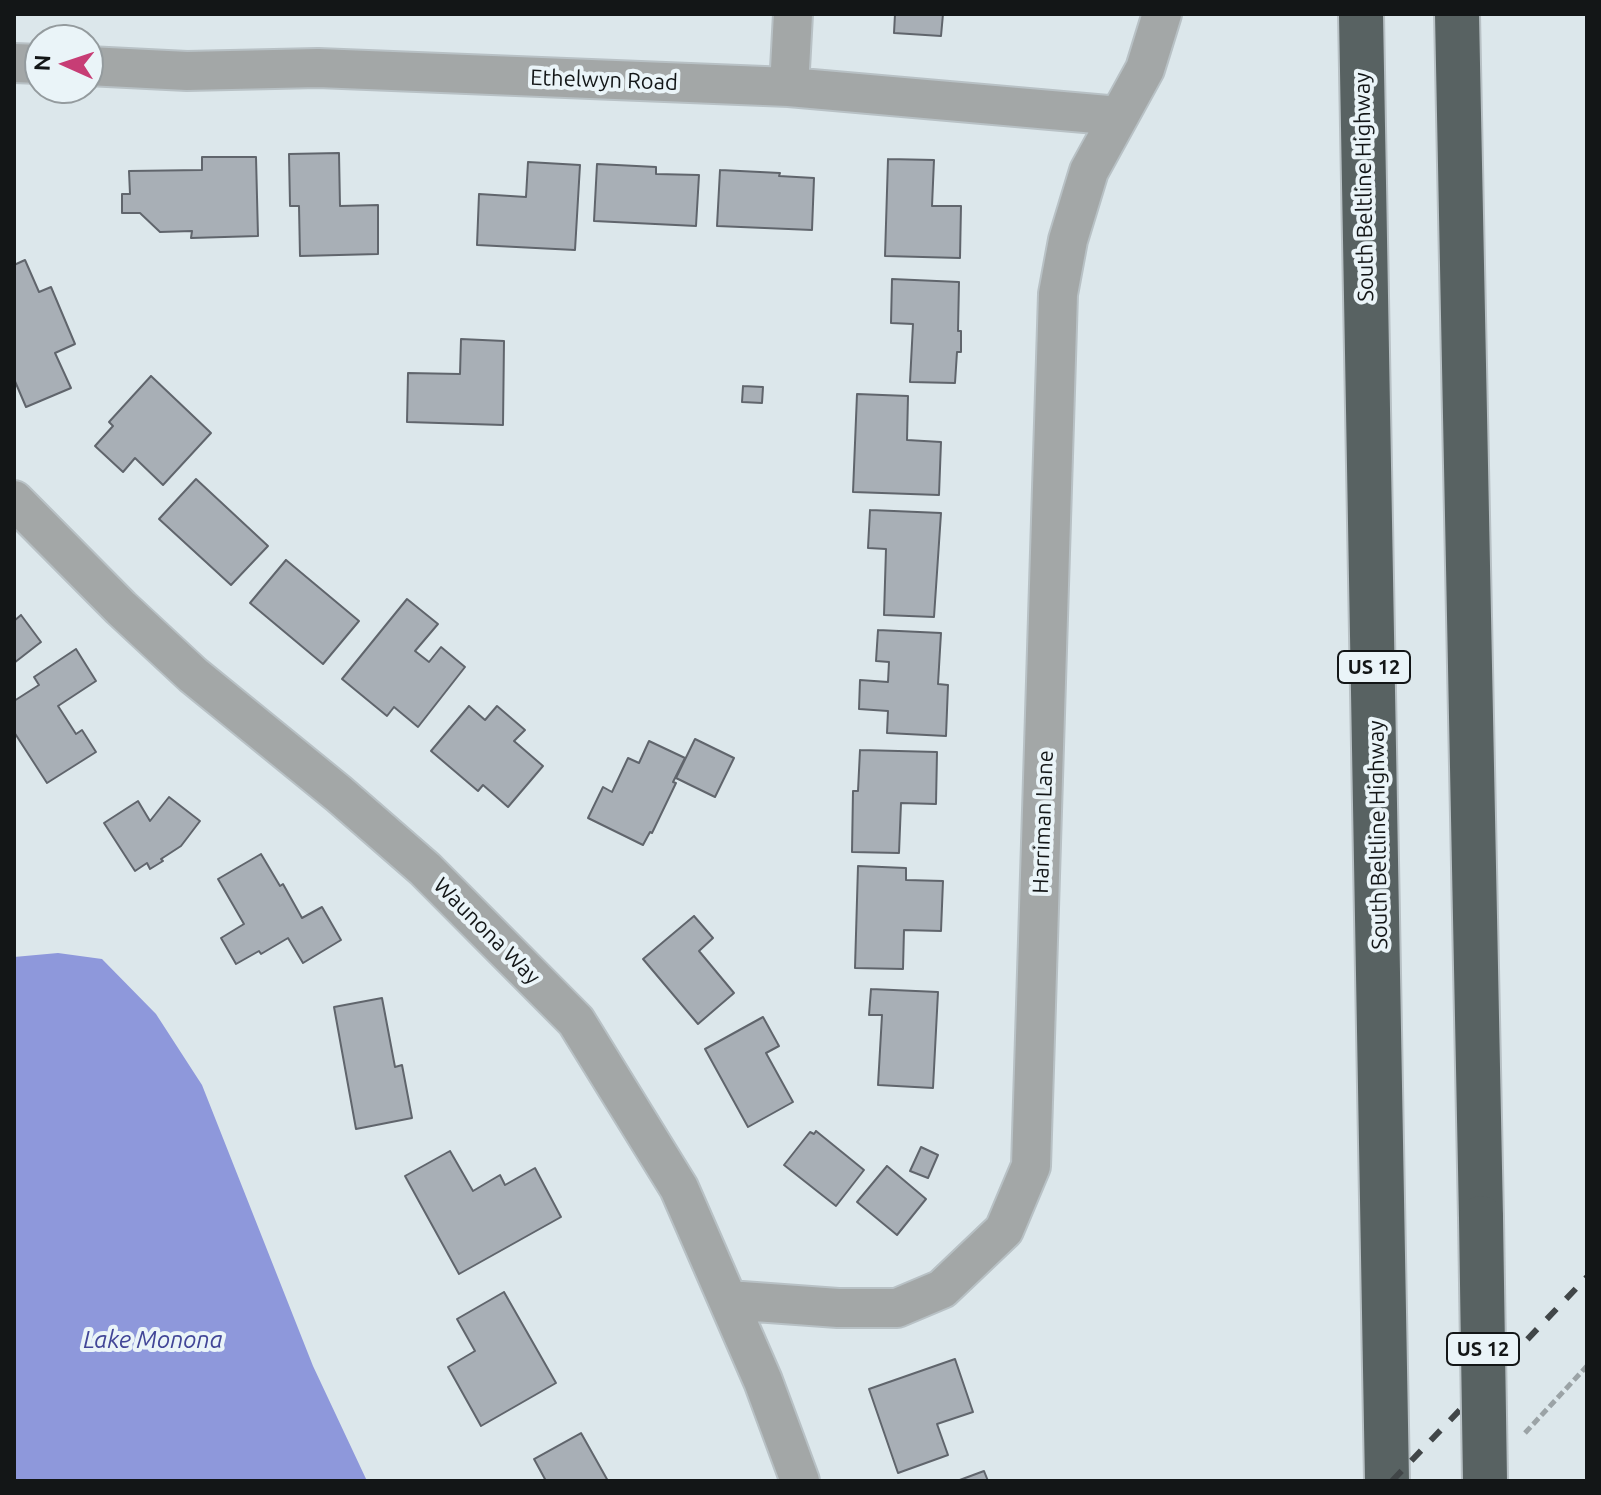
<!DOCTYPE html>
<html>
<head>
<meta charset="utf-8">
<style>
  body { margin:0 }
  #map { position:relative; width:1601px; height:1495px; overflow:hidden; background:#dce7eb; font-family:Ubuntu,sans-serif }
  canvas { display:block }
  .frame { position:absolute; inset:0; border:16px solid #131617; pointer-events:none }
  .north { position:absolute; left:24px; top:24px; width:80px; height:80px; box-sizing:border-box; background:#eaf4f8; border:2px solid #949b9e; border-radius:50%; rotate:273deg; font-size:22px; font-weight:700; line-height:32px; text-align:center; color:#131617 }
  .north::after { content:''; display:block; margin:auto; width:28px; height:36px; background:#c73d75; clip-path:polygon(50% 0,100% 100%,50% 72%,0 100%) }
</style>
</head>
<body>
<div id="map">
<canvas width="1601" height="1495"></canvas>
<div class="frame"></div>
<div class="north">N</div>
</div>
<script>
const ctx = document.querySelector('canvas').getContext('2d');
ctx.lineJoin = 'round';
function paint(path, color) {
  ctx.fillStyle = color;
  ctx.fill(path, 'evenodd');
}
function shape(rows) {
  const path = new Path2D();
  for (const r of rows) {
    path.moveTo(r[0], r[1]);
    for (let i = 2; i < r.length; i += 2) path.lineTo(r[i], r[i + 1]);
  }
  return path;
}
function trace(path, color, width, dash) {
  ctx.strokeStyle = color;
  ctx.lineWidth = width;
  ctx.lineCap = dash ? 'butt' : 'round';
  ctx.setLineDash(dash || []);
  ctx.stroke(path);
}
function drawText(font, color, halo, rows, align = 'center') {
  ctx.font = font + ' Ubuntu,sans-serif';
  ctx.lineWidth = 8;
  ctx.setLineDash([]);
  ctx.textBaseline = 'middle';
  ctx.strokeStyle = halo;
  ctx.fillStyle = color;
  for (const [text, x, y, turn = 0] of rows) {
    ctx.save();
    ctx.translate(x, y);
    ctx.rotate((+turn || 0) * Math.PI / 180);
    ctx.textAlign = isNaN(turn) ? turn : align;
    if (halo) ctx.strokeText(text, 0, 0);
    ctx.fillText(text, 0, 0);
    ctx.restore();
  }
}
paint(shape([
  [58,953,102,959,156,1014,202,1085,313,1366,367,1481,14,1481,14,957]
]), '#8e98db');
const building = shape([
  [895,14,943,14,941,36,894,33,895,14],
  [339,153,340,206,378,205,378,254,300,256,299,206,290,206,289,154,339,153],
  [202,157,256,157,258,236,191,238,192,231,160,232,140,213,122,213,122,194,130,194,129,171,202,170,202,157],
  [888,159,934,160,932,206,961,206,960,258,885,256,888,159],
  [528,162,580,165,575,250,477,245,479,194,526,197,528,162],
  [597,164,656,167,656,174,699,175,696,226,594,221,597,164],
  [720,170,780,173,779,176,814,178,812,230,717,226,720,170],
  [25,260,39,292,51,287,75,344,55,353,71,388,26,407,14,379,14,265,25,260],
  [892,279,959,282,958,331,961,331,961,352,957,352,955,383,910,382,913,324,891,323,892,279],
  [461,339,504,341,503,425,407,422,408,373,460,374,461,339],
  [151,376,211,433,163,485,135,458,123,472,95,446,113,426,109,422,151,376],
  [743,386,763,387,762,403,742,402,743,386],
  [857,394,908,396,907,440,941,442,939,495,853,492,857,394],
  [196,479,268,546,231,585,159,519,196,479],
  [870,510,941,513,934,617,884,615,886,549,868,548,870,510],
  [286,560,359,621,323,664,250,603,286,560],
  [407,599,438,624,415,651,429,662,441,647,465,667,418,727,394,707,387,716,342,679,407,599],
  [21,615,41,642,14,663,14,621,21,615],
  [878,630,941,633,938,684,948,685,946,736,887,733,888,711,859,709,860,680,888,682,889,662,876,661,878,630],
  [76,649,96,681,58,706,76,734,82,730,96,752,47,783,14,732,14,701,39,685,34,677,76,649],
  [469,706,485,720,497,706,525,730,514,741,543,766,508,807,483,785,478,791,431,751,469,706],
  [695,739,734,758,715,797,676,778,695,739],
  [649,741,685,758,673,782,676,783,652,833,650,832,643,845,588,818,603,787,612,792,628,758,639,763,649,741],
  [860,750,937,752,936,804,901,803,899,853,852,852,853,791,858,791,860,750],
  [169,797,200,821,181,846,161,859,163,861,150,869,147,863,135,871,104,823,138,801,150,821,169,797],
  [261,854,280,886,283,884,302,918,322,907,341,940,303,963,288,938,261,954,259,951,236,964,221,938,244,924,218,879,261,854],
  [858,866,906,868,906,880,943,881,941,931,904,930,903,969,855,968,858,866],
  [694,916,713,938,699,951,734,993,698,1024,643,959,694,916],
  [871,989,938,992,933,1088,878,1085,882,1015,869,1015,871,989],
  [382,998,395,1067,402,1065,412,1118,356,1129,334,1007,382,998],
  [763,1017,779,1046,766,1053,793,1102,748,1127,705,1049,763,1017],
  [816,1131,864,1170,836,1206,784,1165,810,1132,814,1134,816,1131],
  [921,1147,938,1155,928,1178,910,1171,921,1147],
  [450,1151,473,1191,500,1175,505,1185,535,1168,561,1217,459,1274,405,1176,450,1151],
  [887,1166,926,1199,897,1235,857,1202,887,1166],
  [504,1292,556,1383,481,1426,448,1367,475,1351,457,1319,504,1292],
  [955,1359,973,1412,937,1424,948,1455,898,1473,869,1389,955,1359],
  [581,1433,608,1481,546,1481,534,1459,581,1433],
  [984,1471,988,1481,957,1481,984,1471]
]);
paint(building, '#a8afb6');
trace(building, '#60656c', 2);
const minor = shape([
  [14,63,40,64],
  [88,66,187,71,318,68,789,87,1119,116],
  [789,87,793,14],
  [14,500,121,608,193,675,339,794,425,869,576,1021,679,1188,763,1381,800,1481],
  [728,1300,838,1308,897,1308,942,1289,1004,1230,1031,1166,1058,294,1068,240,1089,171,1145,69,1162,14]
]);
const motorway = shape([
  [1361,14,1387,1481],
  [1457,14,1481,1218]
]);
trace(minor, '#b8c1c5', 42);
trace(motorway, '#b8c1c5', 48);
trace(shape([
  [1525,1433,1587,1366]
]), '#9ba3a6', 5, [8, 4]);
trace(minor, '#a3a7a7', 38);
trace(motorway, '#586262', 44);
trace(shape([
  [1392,1481,1587,1277]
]), '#414648', 6, [14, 14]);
const motorwayBridge = shape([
  [1481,1218,1485,1481]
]);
trace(motorwayBridge, '#b8c1c5', 48, []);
trace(motorwayBridge, '#586262', 44);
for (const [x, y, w] of [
  [1374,667,72],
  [1483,1349,72]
]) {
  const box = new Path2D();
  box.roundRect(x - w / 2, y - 16, w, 32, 6);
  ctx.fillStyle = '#eaf4f8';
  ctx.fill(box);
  trace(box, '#131617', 2);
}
drawText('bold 20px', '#131617', null, [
  ["US 12",1374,667],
  ["US 12",1483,1349]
]);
drawText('22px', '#131617', '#eaf4f8', [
  ["Ethelwyn Road",604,80,2],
  ["South Beltline Highway",1364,187,-91],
  ["Harriman Lane",1043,822,-88],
  ["South Beltline Highway",1378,835,-91],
  ["Waunona Way",487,931,45]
]);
drawText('italic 24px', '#424697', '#eaf4f8', [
  ["Lake Monona",153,1340]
]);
</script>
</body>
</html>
